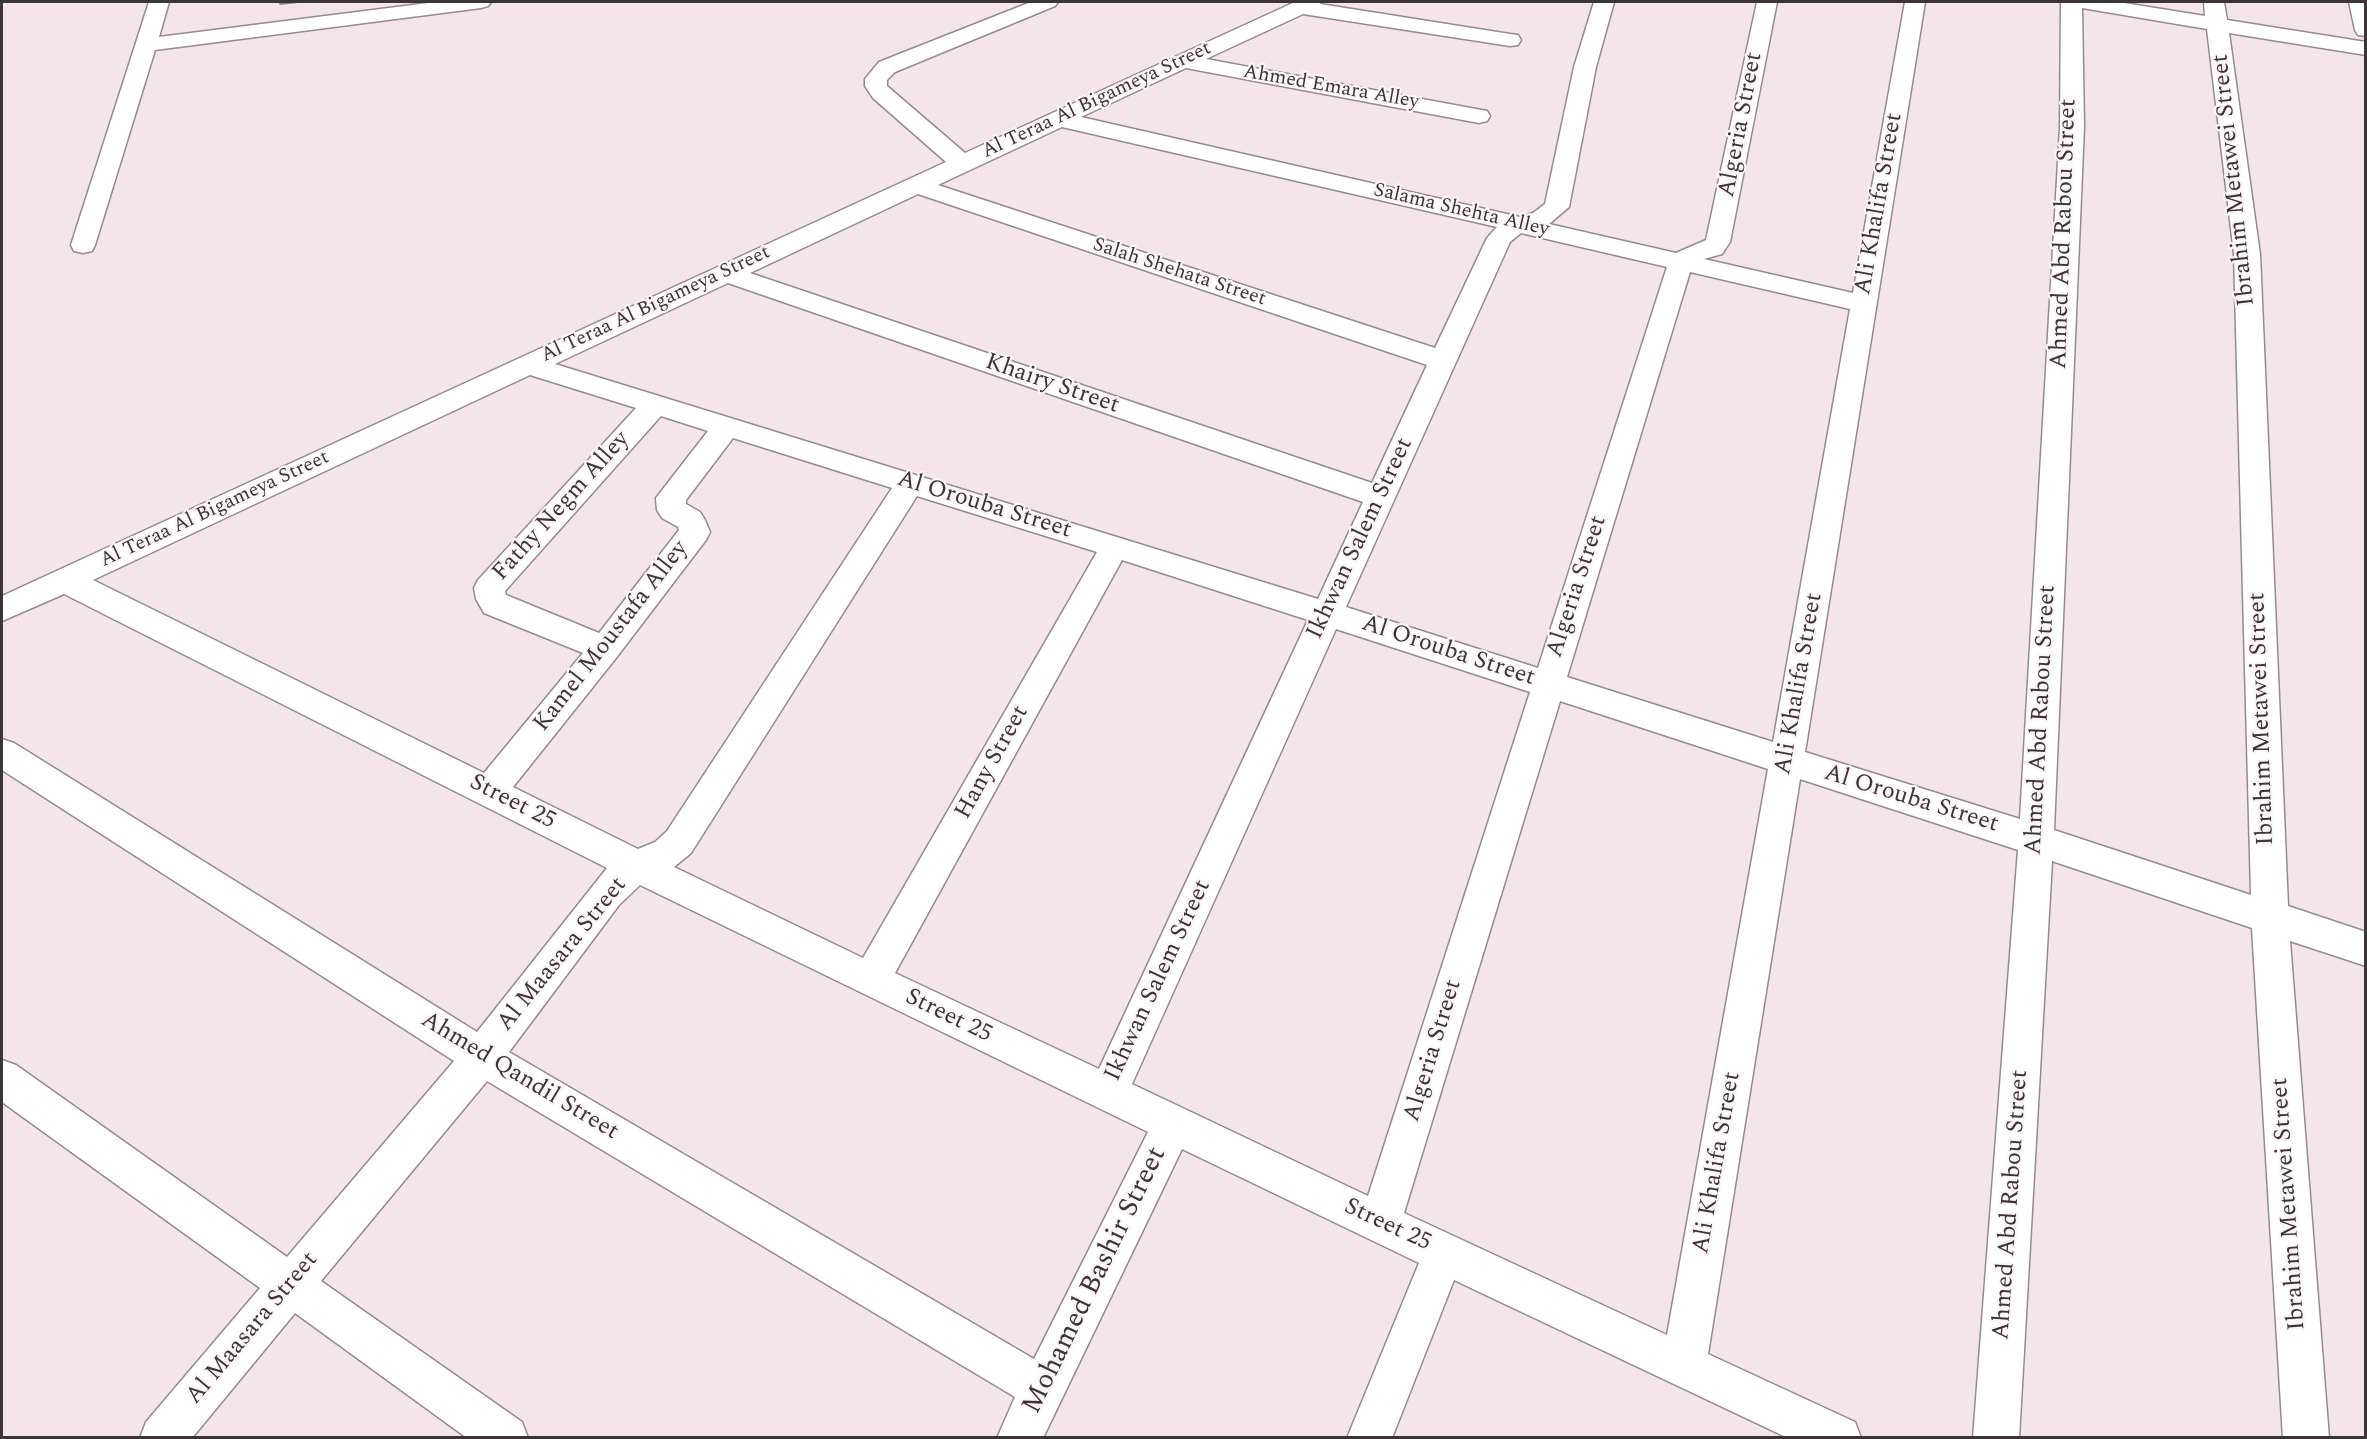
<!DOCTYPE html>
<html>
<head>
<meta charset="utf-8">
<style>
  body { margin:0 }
  #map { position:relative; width:2367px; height:1439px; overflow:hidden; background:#f4e5eb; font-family:Spectral,serif }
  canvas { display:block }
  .frame { position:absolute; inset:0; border:3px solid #3b3538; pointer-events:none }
</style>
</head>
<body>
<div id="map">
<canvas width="2367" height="1439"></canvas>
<div class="frame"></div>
</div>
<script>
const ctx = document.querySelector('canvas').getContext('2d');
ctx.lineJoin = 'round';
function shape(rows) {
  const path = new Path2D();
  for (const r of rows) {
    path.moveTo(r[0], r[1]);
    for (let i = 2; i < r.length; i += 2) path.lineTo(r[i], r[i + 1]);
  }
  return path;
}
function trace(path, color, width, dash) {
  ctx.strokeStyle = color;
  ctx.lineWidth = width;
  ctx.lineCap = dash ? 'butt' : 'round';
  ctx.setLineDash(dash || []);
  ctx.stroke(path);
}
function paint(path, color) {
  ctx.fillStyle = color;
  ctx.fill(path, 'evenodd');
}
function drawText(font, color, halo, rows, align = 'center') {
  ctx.font = font + ' Spectral,serif';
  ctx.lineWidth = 4.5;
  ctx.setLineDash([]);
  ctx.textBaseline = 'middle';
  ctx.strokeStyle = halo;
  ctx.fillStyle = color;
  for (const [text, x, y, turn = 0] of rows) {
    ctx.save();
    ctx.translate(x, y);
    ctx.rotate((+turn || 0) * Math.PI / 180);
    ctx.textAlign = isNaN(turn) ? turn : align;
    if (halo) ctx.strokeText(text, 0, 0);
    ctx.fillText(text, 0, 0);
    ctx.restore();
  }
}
const minor = shape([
  [149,2,169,2,159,37,436,2,491,2,488,6,481,8,155,50,95,245,92,251,83,253,74,251,71,245,149,2],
  [1031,2,1058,2,1055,6,895,72,887,80,887,86,965,153,1295,2,1321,2,1320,4,1510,34,1518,35,1521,40,1518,45,1510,46,1303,14,1206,59,1487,111,1490,116,1487,121,1479,123,1186,68,1081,117,1520,217,1533,213,1545,204,1574,67,1594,2,1614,2,1596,67,1569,207,1549,224,1676,253,1706,240,1757,2,1777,2,1730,242,1722,254,1704,259,1853,293,1905,2,1925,2,1805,752,2020,819,2060,127,2061,2,2118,2,2205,16,2204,2,2224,2,2227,20,2366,42,2366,55,2229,33,2260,254,2288,906,2366,932,2366,966,2290,941,2329,1438,2283,1438,2252,928,2052,861,2019,1438,1973,1438,2018,850,1800,779,1708,1354,1855,1422,1861,1438,1788,1438,1454,1280,1392,1438,1347,1438,1419,1263,1182,1149,1043,1438,997,1438,1015,1397,487,1081,321,1281,522,1422,528,1438,467,1438,295,1313,192,1438,140,1438,146,1422,260,1288,2,1102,2,1060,16,1065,287,1257,454,1061,2,770,2,739,14,743,477,1032,607,868,64,594,2,621,2,596,946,162,873,98,865,86,865,79,879,62,1031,2],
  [2082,8,2207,29,2234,254,2251,895,2054,830,2084,127,2082,8],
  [1062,127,1497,227,1487,238,1435,348,938,185,1062,127],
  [918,194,1427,365,1372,483,750,273,918,194],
  [1521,233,1667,267,1538,668,1346,607,1510,242,1521,233],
  [1690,272,1850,309,1773,742,1567,677,1690,272],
  [728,283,1363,502,1318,599,555,364,728,283],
  [530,375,636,408,478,580,474,588,476,599,484,613,583,653,484,773,93,580,530,375],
  [661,416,708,431,656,498,657,510,662,518,678,527,679,530,599,633,506,595,505,591,661,416],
  [733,438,892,488,667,831,655,842,638,849,513,787,616,658,706,540,710,532,705,520,700,512,686,504,686,500,733,438],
  [917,496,1097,552,863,958,674,867,691,853,917,496],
  [1122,560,1308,620,1099,1069,895,973,1122,560],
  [1336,629,1530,692,1368,1196,1132,1084,1336,629],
  [1560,701,1768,769,1667,1335,1404,1213,1560,701],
  [640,885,1148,1132,1034,1359,509,1052,619,905,640,885],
  [2349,2,2366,2,2366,36,2358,35,2355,30,2349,2]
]);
trace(minor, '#97898f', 3);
paint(minor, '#fff');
paint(shape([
  [278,2,307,2,280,5]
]), '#8d8488');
drawText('20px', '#3b3538', '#fdf4f8', [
  ["Ahmed Emara Alley",1331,88,10],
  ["Al Teraa Al Bigameya Street",1097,101,-25],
  ["Salama Shehta Alley",1461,211,13],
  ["Salah Shehata Street",1179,273,18],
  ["Al Teraa Al Bigameya Street",656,305,-25],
  ["Al Teraa Al Bigameya Street",215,510,-25]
]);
drawText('24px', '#3b3538', '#fdf4f8', [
  ["Algeria Street",1742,125,-79],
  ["Ibrahim Metawei Street",2235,180,-96],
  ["Ali Khalifa Street",1880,204,-80],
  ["Ahmed Abd Rabou Street",2065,234,-88],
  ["Khairy Street",1052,385,19],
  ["Al Orouba Street",984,506,17],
  ["Fathy Negm Alley",562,507,-48],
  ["Ikhwan Salem Street",1361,539,-65],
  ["Algeria Street",1578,587,-72],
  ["Kamel Moustafa Alley",612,637,-52],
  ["Al Orouba Street",1448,652,18],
  ["Ali Khalifa Street",1800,684,-80],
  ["Ibrahim Metawei Street",2263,719,-92],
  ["Ahmed Abd Rabou Street",2042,720,-87],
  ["Hany Street",993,763,-61],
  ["Al Orouba Street",1911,800,17],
  ["Street 25",512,803,27],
  ["Al Maasara Street",563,955,-51],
  ["Ikhwan Salem Street",1159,981,-65],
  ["Street 25",948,1017,26],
  ["Algeria Street",1434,1051,-73],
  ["Ahmed Qandil Street",519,1077,31],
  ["Ali Khalifa Street",1718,1163,-80],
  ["Ibrahim Metawei Street",2290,1204,-94],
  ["Ahmed Abd Rabou Street",2012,1205,-86],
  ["Street 25",1387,1226,25],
  ["Al Maasara Street",253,1329,-50]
]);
drawText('28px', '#3b3538', '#fdf4f8', [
  ["Mohamed Bashir Street",1096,1281,-64]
]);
</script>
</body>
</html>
